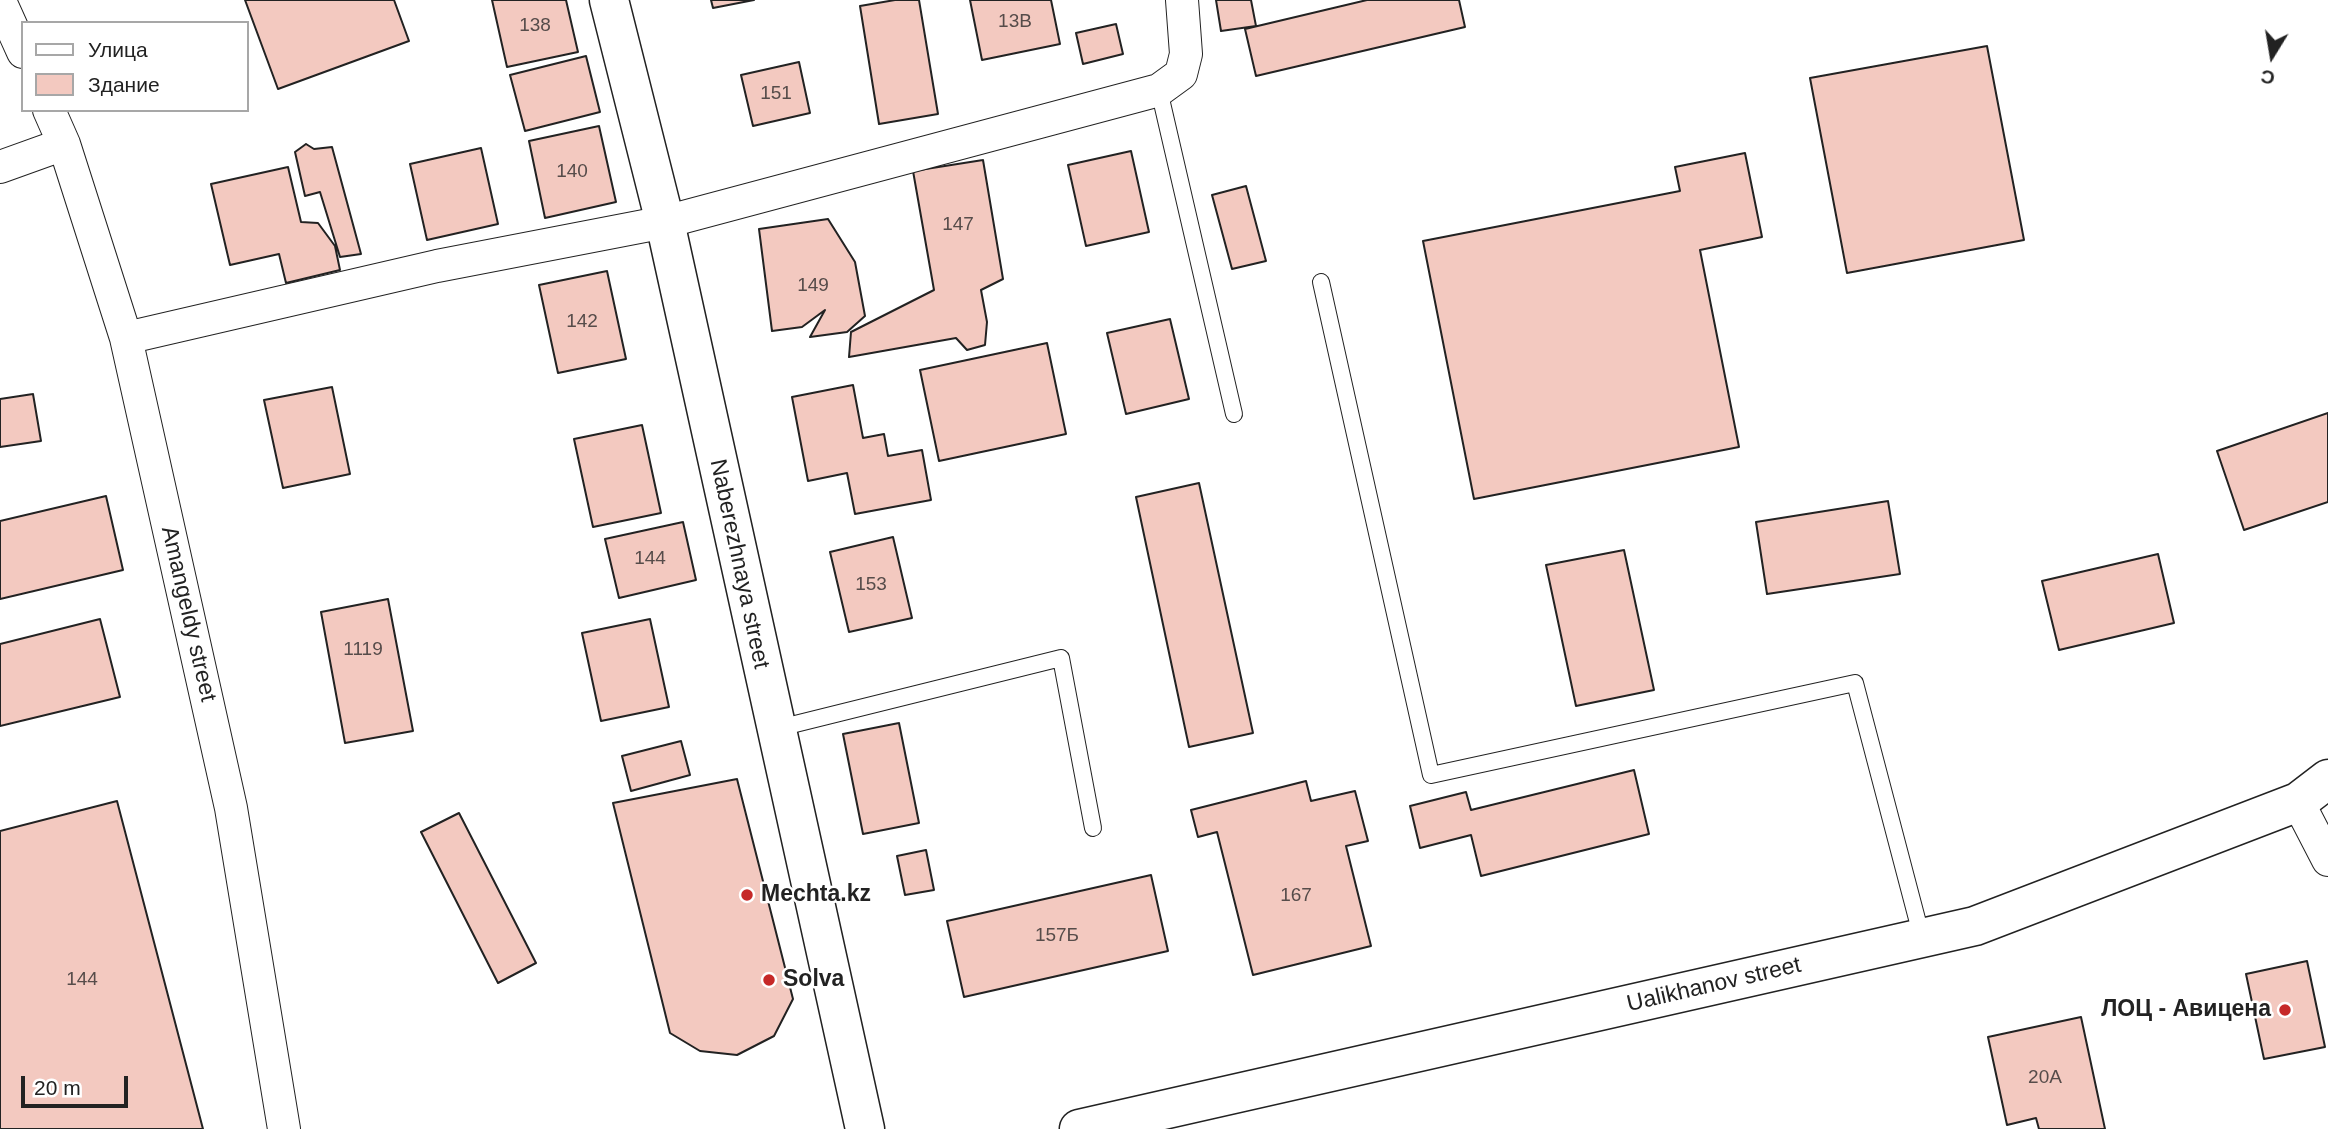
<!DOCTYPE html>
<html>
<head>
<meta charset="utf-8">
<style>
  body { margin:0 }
  #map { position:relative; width:2328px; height:1129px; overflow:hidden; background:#fff; font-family:Helvetica,sans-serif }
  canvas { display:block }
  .legend { position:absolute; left:21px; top:21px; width:228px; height:91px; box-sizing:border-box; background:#fff; border:2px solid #a7a7a7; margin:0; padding:9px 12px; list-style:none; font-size:21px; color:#222 }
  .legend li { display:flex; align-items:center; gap:14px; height:35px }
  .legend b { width:35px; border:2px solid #a7a7a7 }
  .north { position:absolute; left:2237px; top:21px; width:70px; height:70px; -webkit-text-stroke:5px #fff; paint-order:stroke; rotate:191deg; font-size:19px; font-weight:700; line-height:28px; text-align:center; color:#222 }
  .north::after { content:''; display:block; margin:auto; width:24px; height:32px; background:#222; clip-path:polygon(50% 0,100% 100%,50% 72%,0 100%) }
  .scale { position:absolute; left:21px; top:1076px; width:107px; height:32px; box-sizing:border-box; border:4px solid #222; border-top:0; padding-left:9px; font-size:21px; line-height:24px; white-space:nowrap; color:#222; -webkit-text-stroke:5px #fff; paint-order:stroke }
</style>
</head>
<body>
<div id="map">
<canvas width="2328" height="1129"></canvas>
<ul class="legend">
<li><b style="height:9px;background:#fff"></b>Улица</li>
<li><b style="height:19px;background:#f3c9c0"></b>Здание</li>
</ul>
<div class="north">С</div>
<div class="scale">20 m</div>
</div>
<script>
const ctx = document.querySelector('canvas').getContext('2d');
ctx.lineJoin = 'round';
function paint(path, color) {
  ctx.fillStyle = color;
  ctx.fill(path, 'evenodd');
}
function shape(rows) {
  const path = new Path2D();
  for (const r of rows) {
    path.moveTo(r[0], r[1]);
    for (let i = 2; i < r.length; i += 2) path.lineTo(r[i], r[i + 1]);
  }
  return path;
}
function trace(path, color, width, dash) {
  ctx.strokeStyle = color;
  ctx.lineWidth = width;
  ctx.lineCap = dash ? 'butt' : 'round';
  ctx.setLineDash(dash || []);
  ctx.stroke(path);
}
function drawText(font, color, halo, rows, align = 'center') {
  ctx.font = font + ' Helvetica,sans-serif';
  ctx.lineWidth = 5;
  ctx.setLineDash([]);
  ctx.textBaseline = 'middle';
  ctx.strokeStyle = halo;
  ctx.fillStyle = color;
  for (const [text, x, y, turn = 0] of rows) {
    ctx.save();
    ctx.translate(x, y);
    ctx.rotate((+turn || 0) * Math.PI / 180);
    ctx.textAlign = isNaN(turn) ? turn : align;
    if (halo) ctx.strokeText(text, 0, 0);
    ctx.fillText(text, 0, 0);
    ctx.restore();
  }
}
const building = shape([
  [245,0,394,0,409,41,278,89,245,0],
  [492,0,566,0,578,52,507,67,492,0],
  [711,0,754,0,713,8,711,0],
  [895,0,919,0,938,114,879,124,860,6,895,0],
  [970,0,1051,0,1060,44,982,60,970,0],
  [1216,0,1251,0,1256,26,1221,31,1216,0],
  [1367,0,1459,0,1465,27,1256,76,1245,29,1367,0],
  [1116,24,1123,54,1083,64,1076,33,1116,24],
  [1987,46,2024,240,1847,273,1810,78,1987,46],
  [586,56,600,112,525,131,510,75,586,56],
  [799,62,810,113,753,126,741,75,799,62],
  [599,126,616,202,545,218,529,141,599,126],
  [306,144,314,149,332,147,361,254,340,257,320,192,305,196,295,152,306,144],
  [481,148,498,224,427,240,410,164,481,148],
  [1131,151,1149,232,1086,246,1068,165,1131,151],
  [1745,153,1762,237,1700,250,1739,447,1474,499,1423,241,1680,191,1675,167,1745,153],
  [983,160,1003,279,981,290,987,322,985,345,967,350,956,338,849,357,851,332,934,290,913,171,983,160],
  [288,167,301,222,318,223,335,246,340,270,286,283,279,254,230,265,211,184,288,167],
  [1246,186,1266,261,1232,269,1212,195,1246,186],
  [828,219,855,262,865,316,847,332,810,337,825,310,802,327,772,331,759,229,828,219],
  [607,271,626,359,558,373,539,285,607,271],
  [1170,319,1189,399,1126,414,1107,333,1170,319],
  [1047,343,1066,434,939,461,920,370,1047,343],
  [853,385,863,438,884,434,888,456,922,450,931,500,855,514,847,473,808,481,792,397,853,385],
  [332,387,350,474,283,488,264,400,332,387],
  [33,394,41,441,0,447,0,399,33,394],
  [2328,413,2328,502,2244,530,2217,451,2328,413],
  [642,425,661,513,593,527,574,439,642,425],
  [1199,483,1253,733,1189,747,1136,497,1199,483],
  [106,496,123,570,0,599,0,521,106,496],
  [1888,501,1900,574,1767,594,1756,522,1888,501],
  [683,522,696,580,619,598,605,539,683,522],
  [893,537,912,618,849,632,830,552,893,537],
  [1624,550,1654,690,1576,706,1546,565,1624,550],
  [2158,554,2174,623,2059,650,2042,581,2158,554],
  [388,599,413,731,345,743,321,612,388,599],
  [100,619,120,697,0,726,0,644,100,619],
  [650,619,669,707,601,721,582,633,650,619],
  [899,723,919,823,863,834,843,734,899,723],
  [681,741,690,775,631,791,622,756,681,741],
  [1634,770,1649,834,1481,876,1471,835,1420,848,1410,806,1466,792,1471,810,1634,770],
  [737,779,793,999,774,1036,737,1055,700,1051,670,1033,613,803,737,779],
  [1306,781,1311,801,1355,791,1368,841,1346,846,1371,946,1253,975,1217,832,1198,837,1191,810,1306,781],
  [117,801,203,1129,0,1129,0,831,117,801],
  [459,813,536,963,498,983,421,832,459,813],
  [926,850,934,890,905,895,897,856,926,850],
  [1151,875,1168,951,964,997,947,921,1151,875],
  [2307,961,2325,1047,2264,1059,2246,974,2307,961],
  [2081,1017,2105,1129,2039,1129,2036,1118,2007,1125,1988,1037,2081,1017]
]);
paint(building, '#f3c9c0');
trace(building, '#222', 2);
const lane = shape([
  [1159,90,1234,414],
  [1321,282,1431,775,1855,683,1922,938],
  [775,729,1061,658,1093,828]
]);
const street = shape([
  [0,1,23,52],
  [49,110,64,144,126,338,231,808,284,1129],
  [0,167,64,144],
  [126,338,437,266,665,222,1159,90,1181,74,1186,54,1182,0],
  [2298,802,2328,860]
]);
const secondary = shape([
  [609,0,665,222,865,1129],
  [1079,1129,1975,926,2298,802,2328,779]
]);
trace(lane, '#222', 18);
trace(street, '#222', 34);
trace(secondary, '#222', 41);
trace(lane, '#fff', 16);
trace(street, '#fff', 32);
trace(secondary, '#fff', 38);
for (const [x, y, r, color] of [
  [747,895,7,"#c62828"],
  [769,980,7,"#c62828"],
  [2285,1010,7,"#c62828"]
]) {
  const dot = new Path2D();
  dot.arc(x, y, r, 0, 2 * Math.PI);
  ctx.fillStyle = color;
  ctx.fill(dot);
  trace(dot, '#fff', 2.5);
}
drawText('19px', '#564c4a', null, [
  ["13В",1015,22],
  ["138",535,26],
  ["151",776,94],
  ["140",572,172],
  ["147",958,225],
  ["149",813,286],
  ["142",582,322],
  ["144",650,559],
  ["153",871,585],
  ["1119",363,650],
  ["167",1296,896],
  ["157Б",1057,936],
  ["144",82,980],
  ["20А",2045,1078]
]);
drawText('23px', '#222', '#fff', [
  ["Naberezhnaya street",739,564,78],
  ["Amangeldy street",188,614,77],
  ["Ualikhanov street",1714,985,-13]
]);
drawText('bold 23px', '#222', '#fff', [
  ["Mechta.kz",761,895],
  ["Solva",783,980],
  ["ЛОЦ - Авицена",2271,1010,"right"]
], 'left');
</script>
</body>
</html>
